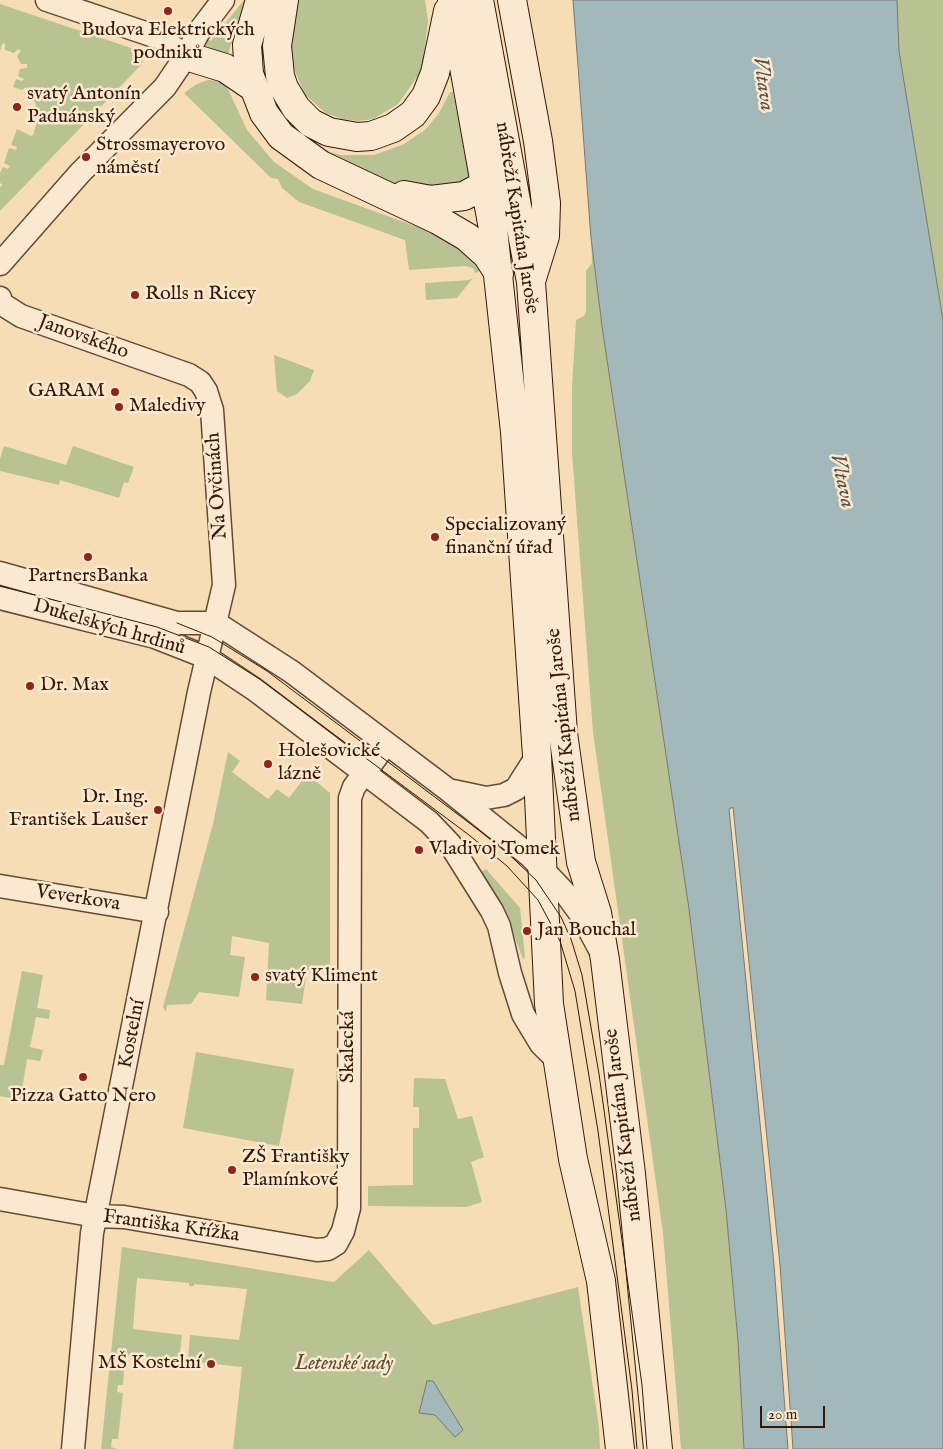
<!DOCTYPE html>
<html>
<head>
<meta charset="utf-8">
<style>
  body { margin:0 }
  #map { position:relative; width:943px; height:1449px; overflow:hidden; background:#f7ddb6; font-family:"IM FELL English",serif }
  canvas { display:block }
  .scale { position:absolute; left:760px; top:1406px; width:65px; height:22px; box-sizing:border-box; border:2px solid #371806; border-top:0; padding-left:6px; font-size:15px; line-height:18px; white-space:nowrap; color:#371806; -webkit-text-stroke:4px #fae9d0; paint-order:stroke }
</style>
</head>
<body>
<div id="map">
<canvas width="943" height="1449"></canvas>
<div class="scale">20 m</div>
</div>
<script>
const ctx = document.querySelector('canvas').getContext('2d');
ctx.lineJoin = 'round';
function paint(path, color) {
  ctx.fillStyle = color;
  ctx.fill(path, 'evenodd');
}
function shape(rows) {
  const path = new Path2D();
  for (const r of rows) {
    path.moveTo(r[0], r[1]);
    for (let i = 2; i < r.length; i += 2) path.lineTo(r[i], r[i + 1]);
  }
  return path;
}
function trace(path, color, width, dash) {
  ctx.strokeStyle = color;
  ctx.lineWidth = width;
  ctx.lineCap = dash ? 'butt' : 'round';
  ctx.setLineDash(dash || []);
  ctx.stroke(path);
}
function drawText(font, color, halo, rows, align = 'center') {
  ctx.font = font + ' "IM FELL English",serif';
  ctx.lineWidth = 5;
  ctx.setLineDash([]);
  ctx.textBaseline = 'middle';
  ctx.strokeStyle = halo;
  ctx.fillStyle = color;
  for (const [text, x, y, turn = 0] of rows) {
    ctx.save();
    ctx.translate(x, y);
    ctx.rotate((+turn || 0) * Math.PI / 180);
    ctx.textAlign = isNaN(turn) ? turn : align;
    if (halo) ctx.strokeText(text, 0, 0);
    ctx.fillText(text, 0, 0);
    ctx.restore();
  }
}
paint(shape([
  [244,0,250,0,230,47,227,60,207,49,205,37,211,41],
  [299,0,425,0,428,21,422,70,398,104,373,119,358,121,342,119,326,113,305,95,293,66,292,48,293,24],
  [897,0,943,0,943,320,899,51],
  [0,4,140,51,143,55,142,64,0,211,0,187,3,185,0,183,0,173,3,167,8,169,10,166,4,163,9,148,16,150,17,147,11,145,17,129,31,136,33,135,39,116,41,114,40,112,33,111,36,104,32,98,27,98,25,93,28,89,26,87,22,90,13,87,16,79,22,81,24,79,18,76,20,69,27,68,27,64,21,64,17,56,21,51,18,49,14,53,5,50,5,43,2,44,0,51],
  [258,55,268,96,287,126,322,150,341,155,374,155,402,145,425,130,439,113,450,92,453,92,470,184,407,189,333,161,295,138,258,81],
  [208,80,217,81,227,87,247,130,274,162,313,189,437,234,461,248,480,271,475,273,473,268,465,266,409,270,405,240,299,202,282,188,278,179,271,178,184,93,197,84],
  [591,238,602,326,689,909,726,1210,738,1341,744,1449,681,1449,663,1233,593,732,572,453,572,387,576,320,584,316,586,312,586,271,592,263],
  [473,278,457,298,426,300,425,283,469,280],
  [274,355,314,370,310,381,297,394,287,398,277,391],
  [4,446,66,465,73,446,134,467,128,483,124,482,119,498,60,480,59,485,0,471,0,459],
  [228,752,240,761,232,772,268,799,277,789,289,798,307,774,330,793,330,970,307,970,302,1004,266,1000,269,943,232,936,230,955,245,957,239,997,199,992,191,1004,167,1005,166,1012,163,1007,213,824],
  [486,869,520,908,525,957,523,959,507,917,481,872],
  [22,971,43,975,37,1008,50,1010,49,1019,36,1017,30,1047,43,1050,40,1061,27,1059,22,1089,35,1091,33,1100,35,1103,0,1096,0,1065,4,1065],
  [196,1052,294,1069,279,1146,183,1128],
  [414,1078,445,1079,458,1119,472,1116,484,1157,471,1162,482,1202,466,1207,368,1206,368,1186,413,1185,413,1128,419,1128,419,1107,413,1107],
  [122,1247,334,1282,369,1250,433,1325,578,1287,599,1427,600,1449,233,1449,242,1367,188,1361,190,1335,239,1340,247,1289,194,1284,194,1286,189,1286,189,1283,137,1278,133,1329,182,1335,179,1360,125,1355,123,1385,118,1385,117,1392,123,1393,118,1439,112,1439,111,1447,117,1449,101,1449]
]), '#b8c292');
const water = shape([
  [573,0,897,0,899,51,943,320,943,1449,793,1449,780,1265,733,807,729,809,774,1265,788,1449,744,1449,738,1341,726,1210,689,909,602,326,591,238,573,0],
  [427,1381,433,1381,463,1430,455,1437,435,1415,419,1413,427,1381]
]);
paint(water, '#a3b8ba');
trace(water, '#787872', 1);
const street = shape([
  [47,0,160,38,186,56],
  [0,264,80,173,165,87,186,56,198,33,223,0],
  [0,298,2,304,21,316,189,375,200,382,206,391,212,410,224,585,199,692,92,1233,73,1449],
  [0,573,177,623,216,623,292,672,447,789,530,856,566,894,582,916,599,948],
  [0,598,155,637,206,657,254,689,429,822,450,844,492,911,499,926,510,973,523,1014,541,1044,556,1059],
  [453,791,486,798,504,795,516,789,537,756],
  [0,886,157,912],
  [0,1199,96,1216,124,1217,317,1250,328,1249,336,1244,343,1231,349,1208,350,798,354,787,386,744]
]);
const secondary = shape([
  [260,0,247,45,249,74,264,113,281,136,321,165,438,220,467,237,487,255,499,274],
  [284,0,277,46,280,76,284,88,296,108,311,123,329,132,357,137,371,136,393,128,413,114,426,96,435,73,448,11],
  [452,0,493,229,515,432,537,756,549,1004,573,1159,601,1281,620,1449],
  [479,0,531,282,563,733,581,862,597,913,605,960,631,1174,658,1449],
  [512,0,538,141,546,203,545,236,532,278],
  [186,56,225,68,253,87],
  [404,195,431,200,464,196,486,184,494,170]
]);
trace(street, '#674932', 25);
trace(secondary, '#371806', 30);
trace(street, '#fae9d0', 22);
trace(secondary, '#fae9d0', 28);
trace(shape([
  [0,586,157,627,209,647,261,680,469,835,507,866,538,900,560,941,575,991,598,1131,632,1390,637,1449],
  [177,623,212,637,267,671,500,846,536,880,561,917,571,939,582,975,599,1074,642,1385,647,1449]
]), '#371806', 1);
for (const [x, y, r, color] of [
  [168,11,5,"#8f2418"],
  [17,107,5,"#8f2418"],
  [86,157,5,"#8f2418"],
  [135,295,5,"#8f2418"],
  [115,392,5,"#8f2418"],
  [119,407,5,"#8f2418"],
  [435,537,5,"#8f2418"],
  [88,557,5,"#8f2418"],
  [30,686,5,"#8f2418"],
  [268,764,5,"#8f2418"],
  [158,810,5,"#8f2418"],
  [419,850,5,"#8f2418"],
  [527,931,5,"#8f2418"],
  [255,977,5,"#8f2418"],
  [83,1077,5,"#8f2418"],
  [232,1170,5,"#8f2418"],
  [211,1364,5,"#8f2418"]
]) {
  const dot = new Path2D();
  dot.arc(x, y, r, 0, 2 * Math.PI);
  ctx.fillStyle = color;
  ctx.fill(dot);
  trace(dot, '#fae9d0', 2);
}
drawText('20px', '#371806', '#fae9d0', [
  ["Budova Elektrických",168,31,"center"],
  ["podniků",168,54,"center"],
  ["svatý Antonín",27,95],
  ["Paduánský",27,118],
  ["Strossmayerovo",96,146],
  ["náměstí",96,169],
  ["Rolls n Ricey",145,295],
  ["GARAM",105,392,"right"],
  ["Maledivy",129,407],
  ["Specializovaný",445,526],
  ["finanční úřad",445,549],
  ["PartnersBanka",88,577,"center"],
  ["Dr. Max",40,686],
  ["Holešovické",278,752],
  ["lázně",278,775],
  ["Dr. Ing.",148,798,"right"],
  ["František Laušer",148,821,"right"],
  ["Vladivoj Tomek",429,850],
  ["Jan Bouchal",537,931],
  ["svatý Kliment",265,977],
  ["Pizza Gatto Nero",83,1097,"center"],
  ["ZŠ Františky",242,1158],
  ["Plamínkové",242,1181],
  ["MŠ Kostelní",201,1364,"right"]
], 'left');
drawText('20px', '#371806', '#fae9d0', [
  ["nábřeží Kapitána Jaroše",516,218,81],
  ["Janovského",83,338,20],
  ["Na Ovčinách",218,486,-94],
  ["Dukelských hrdinů",109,628,16],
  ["nábřeží Kapitána Jaroše",565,725,-96],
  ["Veverkova",78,899,9],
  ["Kostelní",133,1034,-79],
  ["Skalecká",349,1047,-90],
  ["nábřeží Kapitána Jaroše",624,1125,-97],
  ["Františka Křížka",171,1227,8]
]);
drawText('italic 20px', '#5e4b30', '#fae9d0', [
  ["Letenské sady",344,1365]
]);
drawText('italic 21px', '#5d5045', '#fae9d0', [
  ["Vltava",762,84,82],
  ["Vltava",841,481,78]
]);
</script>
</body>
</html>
